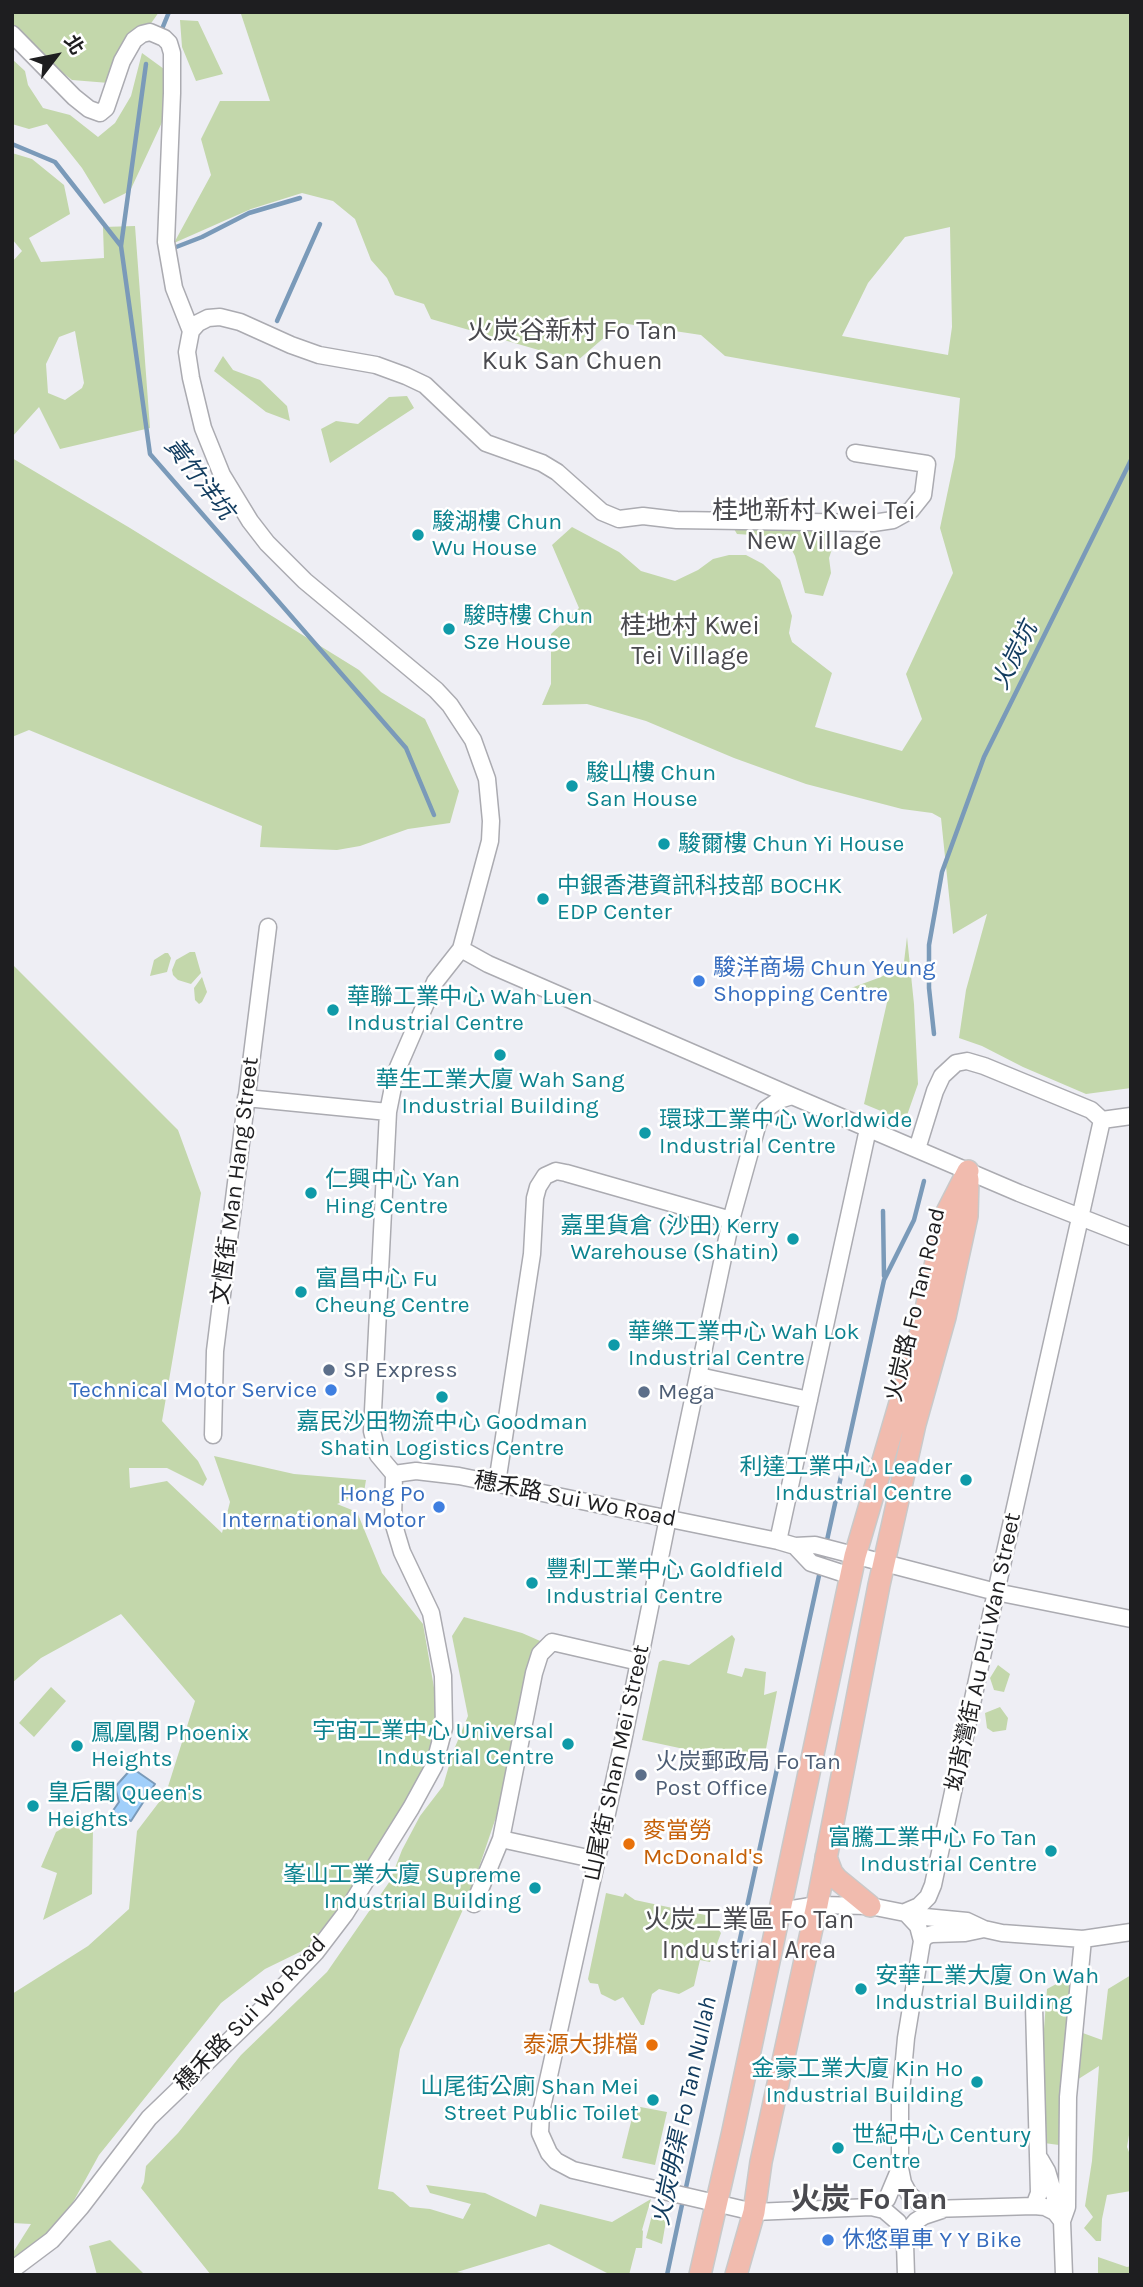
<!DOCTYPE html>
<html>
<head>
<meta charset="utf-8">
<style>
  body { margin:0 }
  #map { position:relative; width:1143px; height:2287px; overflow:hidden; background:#eeeef4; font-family:Karla,"Noto Sans TC",sans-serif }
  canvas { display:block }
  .frame { position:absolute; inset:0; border:14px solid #1e1e20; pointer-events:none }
  .north { position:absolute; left:21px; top:21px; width:70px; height:70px; -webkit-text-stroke:5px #fff; paint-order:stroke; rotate:58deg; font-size:19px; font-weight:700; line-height:28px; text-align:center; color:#1e1e20 }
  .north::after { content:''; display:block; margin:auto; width:24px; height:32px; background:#1e1e20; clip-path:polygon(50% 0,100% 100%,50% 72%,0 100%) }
</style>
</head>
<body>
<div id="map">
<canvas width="1143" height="2287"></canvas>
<div class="frame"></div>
<div class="north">北</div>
</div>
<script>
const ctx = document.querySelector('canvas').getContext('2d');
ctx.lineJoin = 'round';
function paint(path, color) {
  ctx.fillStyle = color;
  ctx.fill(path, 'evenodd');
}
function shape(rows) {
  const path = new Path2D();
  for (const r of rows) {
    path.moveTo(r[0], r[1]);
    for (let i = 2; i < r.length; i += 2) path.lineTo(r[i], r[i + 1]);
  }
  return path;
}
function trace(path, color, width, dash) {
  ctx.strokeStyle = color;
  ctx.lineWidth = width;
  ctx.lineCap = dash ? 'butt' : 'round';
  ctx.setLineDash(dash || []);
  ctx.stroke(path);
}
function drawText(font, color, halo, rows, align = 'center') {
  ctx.font = font + ' Karla,"Noto Sans TC",sans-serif';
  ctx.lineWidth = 5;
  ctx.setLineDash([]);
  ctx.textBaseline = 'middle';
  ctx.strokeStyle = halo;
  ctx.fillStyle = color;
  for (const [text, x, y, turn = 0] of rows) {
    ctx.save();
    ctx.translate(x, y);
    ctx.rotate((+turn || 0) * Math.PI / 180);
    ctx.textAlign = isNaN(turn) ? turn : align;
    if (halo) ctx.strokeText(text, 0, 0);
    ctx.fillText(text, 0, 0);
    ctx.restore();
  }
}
paint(shape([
  [12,12,159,12,109,83,72,80,12,33],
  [231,12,1131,12,1131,1088,1086,1094,1023,1067,982,1046,959,1038,966,990,987,914,953,934,941,818,932,813,902,809,806,784,734,758,646,721,587,704,542,705,551,684,551,634,579,608,552,545,572,527,619,552,641,571,675,581,698,570,713,559,729,555,746,555,763,564,780,580,792,616,789,633,792,642,832,673,815,727,902,751,922,719,906,674,953,573,940,528,955,457,960,398,725,356,701,335,621,323,577,361,431,319,424,304,395,295,387,278,371,260,355,219,333,201,302,193,251,209,174,243,211,175,201,139,220,101,270,101,241,14],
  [950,227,952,327,948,355,842,336,868,283,905,237],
  [180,20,198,21,223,74,196,81,182,47],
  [142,53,164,69,164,118,130,191,104,204,82,168,47,124,29,129,12,124,12,59,25,71,28,85,43,108,70,115,98,137,115,123,131,96],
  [12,153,32,159,64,185,70,214,29,238,41,262,104,258,103,227,135,226,150,428,60,449,39,407,12,437,12,262,22,251,12,239],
  [75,331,84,383,82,388,65,400,48,393,46,364,59,337],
  [223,356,233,370,260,380,287,406,290,421,266,412,214,371],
  [407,396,414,408,330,463,321,429,336,421,358,424,389,397],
  [12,458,130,528,359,670,381,692,425,719,459,791,450,823,408,829,360,846,337,850,260,847,262,826,29,730,12,737],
  [746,511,798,528,837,528,836,537,829,558,831,573,823,596,805,593,795,556,785,537,737,534,724,512],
  [907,937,914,1004,918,1084,905,1121,864,1104,888,998,851,988,881,977,904,962],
  [190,952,195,952,201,973,191,984,178,980,173,975,172,970,176,960],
  [165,953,168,953,171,958,167,972,150,976,154,960],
  [12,964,178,1130,201,1193,162,1421,198,1461,207,1479,203,1486,167,1468,129,1468,130,1488,167,1481,222,1533,230,1502,214,1456,294,1474,366,1480,364,1492,337,1504,357,1512,382,1573,423,1624,437,1705,436,1731,431,1754,405,1805,351,1893,306,1949,265,1969,221,2003,99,2155,55,2235,12,2259,12,2254,31,2224,12,2223,12,1994,88,1946,129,1909,137,1831,166,1793,195,1701,121,1614,41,1658,12,1683],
  [202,977,207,992,202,1002,199,1004,195,1000,194,988],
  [464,1617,522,1633,547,1644,513,1767,470,1894,400,2049,378,2189,393,2192,410,2207,430,2209,463,2219,471,2204,430,2193,426,2185,485,2193,536,2217,540,2204,612,2222,651,2199,642,2230,643,2231,642,2248,636,2248,629,2275,607,2273,549,2244,457,2272,478,2275,211,2275,141,2188,144,2182,146,2166,178,2133,241,2055,327,1972,390,1881,402,1850,420,1816,443,1786,453,1752,468,1716,452,1636],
  [732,1635,735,1639,727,1673,742,1677,745,1668,766,1672,764,1695,777,1691,765,1754,748,1762,744,1758,740,1761,642,1740,659,1662,663,1660,689,1665],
  [998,1665,1010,1674,1004,1692,994,1690,990,1678],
  [51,1687,66,1701,34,1737,19,1723],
  [1000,1707,1008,1718,1006,1730,993,1732,987,1728,985,1713],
  [70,1824,93,1827,92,1894,43,1920,57,1873,41,1867,56,1832],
  [606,1893,623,1897,625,1893,635,1900,710,1916,708,1924,715,1925,721,1933,710,1962,700,1960,694,1986,679,1994,659,1989,652,1994,644,2025,641,2025,623,1997,615,2001,601,1994,598,1984,590,1983,588,1979],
  [1131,1975,1131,2123,1127,2147,1131,2157,1131,2191,1107,2195,1102,2219,1101,2241,1096,2241,1084,2228,1093,2217,1085,2206,1092,2161,1099,2066,1061,2090,1059,2145,1044,2143,1043,2042,1047,1989,1060,1982,1072,1984,1069,2028,1102,2040,1108,1989],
  [635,2106,667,2112,655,2165,622,2158],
  [652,2215,666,2221,662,2244,646,2238],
  [110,2240,145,2275,97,2275,89,2246],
  [1098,2257,1127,2267,1131,2266,1131,2275,1098,2275]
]), '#c3d7ab');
const water = shape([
  [132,1768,155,1784,131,1821,112,1812,119,1802,115,1787,132,1768]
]);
paint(water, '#a1cffa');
trace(water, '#7a9ab9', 2);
trace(shape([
  [162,29,169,12],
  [12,144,55,162,121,246,150,454,406,748,434,815],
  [121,246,146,64],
  [171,249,202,237,249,213,300,198],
  [277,321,320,224],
  [934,1034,929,988,929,945,942,872,984,757,1131,460],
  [883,1211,884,1276],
  [822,1563,884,1280,914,1220,924,1181],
  [685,2192,820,1571],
  [667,2275,683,2200]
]), '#7a9ab9', 4.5);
const minor = shape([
  [12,34,74,97,89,109,100,113,106,108,122,61,134,40,142,34,150,32,164,38,169,43,172,53,172,93,166,242,174,288,191,331],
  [461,949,488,964,792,1096,1019,1193,1131,1237],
  [792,1096,779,1100,766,1109,758,1123,731,1220,668,1518,623,1741,541,2112,540,2133,549,2153,556,2161,573,2170,754,2212,871,2207,882,2203,887,2199,900,2168],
  [246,1098,388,1112],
  [1102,1120,1131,1116],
  [699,1376,809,1400],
  [213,1435,215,1351,268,927],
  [394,1474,378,1455,372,1431,388,1112,396,1072,435,982,461,949,490,841,491,821,487,779,473,740,450,705,436,690,305,581,267,543,250,521,222,475,203,428,191,378,187,352,191,331,198,323,208,318,220,317,240,322,291,345,319,355,376,365,406,376,425,385,486,443,542,463,557,472,602,512,619,519,643,516,677,520,873,523,893,520,911,510,923,495,927,464,855,453],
  [394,1474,416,1471,459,1476,778,1541,795,1546,815,1545,996,1592,1131,1619],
  [497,1483,532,1254,535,1198,538,1187,545,1176,556,1171,566,1173,731,1220],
  [778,1541,868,1129],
  [795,1546,811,1563,851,1576],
  [501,1839,597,1860],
  [474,1904,501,1839,534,1673,540,1654,552,1642,639,1662],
  [780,1911,817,1905,870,1906,925,1917,967,1921,984,1929,1002,1933,1083,1939,1131,1932],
  [905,1912,919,1906,928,1897,933,1885,996,1592,1102,1120,1091,1110,984,1066,967,1061,956,1063,942,1076,935,1091,917,1149],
  [905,1912,918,1926,922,1941,906,2038,900,2103,900,2168,903,2183,909,2194,919,2203,931,2209,1034,2206,1045,2207,1055,2212,1062,2221],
  [922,1941,926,1936,932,1934,965,1933,984,1929],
  [1040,2159,1047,2171,1062,2221,1064,2275],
  [1034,2206,1039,2193,1034,2006],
  [871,2207,884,2210,898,2222,905,2243,906,2275],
  [1062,2221,1067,2207,1068,2097,1083,1939],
  [905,2243,909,2229,916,2221,924,2216,942,2210],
  [12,2270,52,2240,81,2207,149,2118,263,2008,316,1952,345,1914,411,1808,434,1766,444,1728,443,1676,431,1613,402,1552,393,1522,394,1474]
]);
const major = shape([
  [826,1857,832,1873,837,1879,870,1906],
  [700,2275,733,2131,855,1556,922,1328,946,1214,968,1171],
  [736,2275,754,2212,761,2162,817,1905,879,1585,915,1424,945,1317,967,1216,968,1179]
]);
trace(minor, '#ababb1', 19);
trace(major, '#c9c9c9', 24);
trace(minor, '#fff', 16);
trace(major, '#f1bbae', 21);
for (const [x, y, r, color] of [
  [418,535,7,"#0f9aa8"],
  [449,629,7,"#0f9aa8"],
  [572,786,7,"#0f9aa8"],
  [664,844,7,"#0f9aa8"],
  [543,899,7,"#0f9aa8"],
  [699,981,7,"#3f7fe0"],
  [333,1010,7,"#0f9aa8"],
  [500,1055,7,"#0f9aa8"],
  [645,1133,7,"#0f9aa8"],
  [311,1193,7,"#0f9aa8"],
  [793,1239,7,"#0f9aa8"],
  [301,1292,7,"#0f9aa8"],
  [614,1345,7,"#0f9aa8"],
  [329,1370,7,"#5c6f8a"],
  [331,1390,7,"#3f7fe0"],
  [644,1392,7,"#5c6f8a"],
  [442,1397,7,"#0f9aa8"],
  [966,1480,7,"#0f9aa8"],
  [439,1507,7,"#3f7fe0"],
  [532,1583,7,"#0f9aa8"],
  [568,1744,7,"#0f9aa8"],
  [77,1746,7,"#0f9aa8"],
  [641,1775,7,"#5c6f8a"],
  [33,1806,7,"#0f9aa8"],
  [629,1844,7,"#e8710a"],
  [1051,1851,7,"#0f9aa8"],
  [535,1888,7,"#0f9aa8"],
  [861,1989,7,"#0f9aa8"],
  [652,2045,7,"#e8710a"],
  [977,2082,7,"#0f9aa8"],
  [653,2100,7,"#0f9aa8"],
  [838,2148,7,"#0f9aa8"],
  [828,2240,7,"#3f7fe0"]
]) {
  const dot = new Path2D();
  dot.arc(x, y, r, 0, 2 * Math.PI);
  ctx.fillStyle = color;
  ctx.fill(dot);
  trace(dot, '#fff', 2.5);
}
drawText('23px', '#0d838f', '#fff', [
  ["駿湖樓 Chun",432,522],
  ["Wu House",432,548],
  ["駿時樓 Chun",463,616],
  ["Sze House",463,642],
  ["駿山樓 Chun",586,773],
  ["San House",586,799],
  ["駿爾樓 Chun Yi House",678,844],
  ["中銀香港資訊科技部 BOCHK",557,886],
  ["EDP Center",557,912],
  ["華聯工業中心 Wah Luen",347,997],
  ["Industrial Centre",347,1023],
  ["華生工業大廈 Wah Sang",500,1080,"center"],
  ["Industrial Building",500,1106,"center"],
  ["環球工業中心 Worldwide",659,1120],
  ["Industrial Centre",659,1146],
  ["仁興中心 Yan",325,1180],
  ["Hing Centre",325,1206],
  ["嘉里貨倉 (沙田) Kerry",779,1226,"right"],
  ["Warehouse (Shatin)",779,1252,"right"],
  ["富昌中心 Fu",315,1279],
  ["Cheung Centre",315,1305],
  ["華樂工業中心 Wah Lok",628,1332],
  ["Industrial Centre",628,1358],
  ["嘉民沙田物流中心 Goodman",442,1422,"center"],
  ["Shatin Logistics Centre",442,1448,"center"],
  ["利達工業中心 Leader",952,1467,"right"],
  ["Industrial Centre",952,1493,"right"],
  ["豐利工業中心 Goldfield",546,1570],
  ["Industrial Centre",546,1596],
  ["宇宙工業中心 Universal",554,1731,"right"],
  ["Industrial Centre",554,1757,"right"],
  ["鳳凰閣 Phoenix",91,1733],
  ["Heights",91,1759],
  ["皇后閣 Queen's",47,1793],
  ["Heights",47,1819],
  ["富騰工業中心 Fo Tan",1037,1838,"right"],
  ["Industrial Centre",1037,1864,"right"],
  ["峯山工業大廈 Supreme",521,1875,"right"],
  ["Industrial Building",521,1901,"right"],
  ["安華工業大廈 On Wah",875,1976],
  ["Industrial Building",875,2002],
  ["金豪工業大廈 Kin Ho",963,2069,"right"],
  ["Industrial Building",963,2095,"right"],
  ["山尾街公廁 Shan Mei",639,2087,"right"],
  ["Street Public Toilet",639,2113,"right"],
  ["世紀中心 Century",852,2135],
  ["Centre",852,2161]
], 'left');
drawText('23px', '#366cbe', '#fff', [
  ["駿洋商場 Chun Yeung",713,968],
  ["Shopping Centre",713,994],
  ["Technical Motor Service",317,1390,"right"],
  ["Hong Po",425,1494,"right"],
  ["International Motor",425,1520,"right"],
  ["休悠單車 Y Y Bike",842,2240]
], 'left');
drawText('23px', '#1e1e20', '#fff', [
  ["文恆街 Man Hang Street",236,1181,-83],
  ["火炭路 Fo Tan Road",916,1305,-77],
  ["穗禾路 Sui Wo Road",575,1500,11],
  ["㘭背灣街 Au Pui Wan Street",984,1652,-78],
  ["山尾街 Shan Mei Street",617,1763,-78],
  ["穗禾路 Sui Wo Road",251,2014,-46]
]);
drawText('23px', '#4e5e75', '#fff', [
  ["SP Express",343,1370],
  ["Mega",658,1392],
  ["火炭郵政局 Fo Tan",655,1762],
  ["Post Office",655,1788]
], 'left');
drawText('23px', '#c56008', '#fff', [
  ["麥當勞",643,1831],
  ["McDonald's",643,1857],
  ["泰源大排檔",638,2045,"right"]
], 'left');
drawText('italic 24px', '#133d60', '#fff', [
  ["黃竹洋坑",199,479,52],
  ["火炭坑",1015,656,-64],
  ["火炭明渠 Fo Tan Nullah",685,2111,-78]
]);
drawText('26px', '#4a4a4f', '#fff', [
  ["火炭谷新村 Fo Tan",572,332],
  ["Kuk San Chuen",572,362],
  ["桂地新村 Kwei Tei",814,512],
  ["New Village",814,542],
  ["桂地村 Kwei",690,627],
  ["Tei Village",690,657],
  ["火炭工業區 Fo Tan",749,1921],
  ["Industrial Area",749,1951]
]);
drawText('bold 30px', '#4a4a4f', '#fff', [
  ["火炭 Fo Tan",869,2200]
]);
</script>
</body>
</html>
